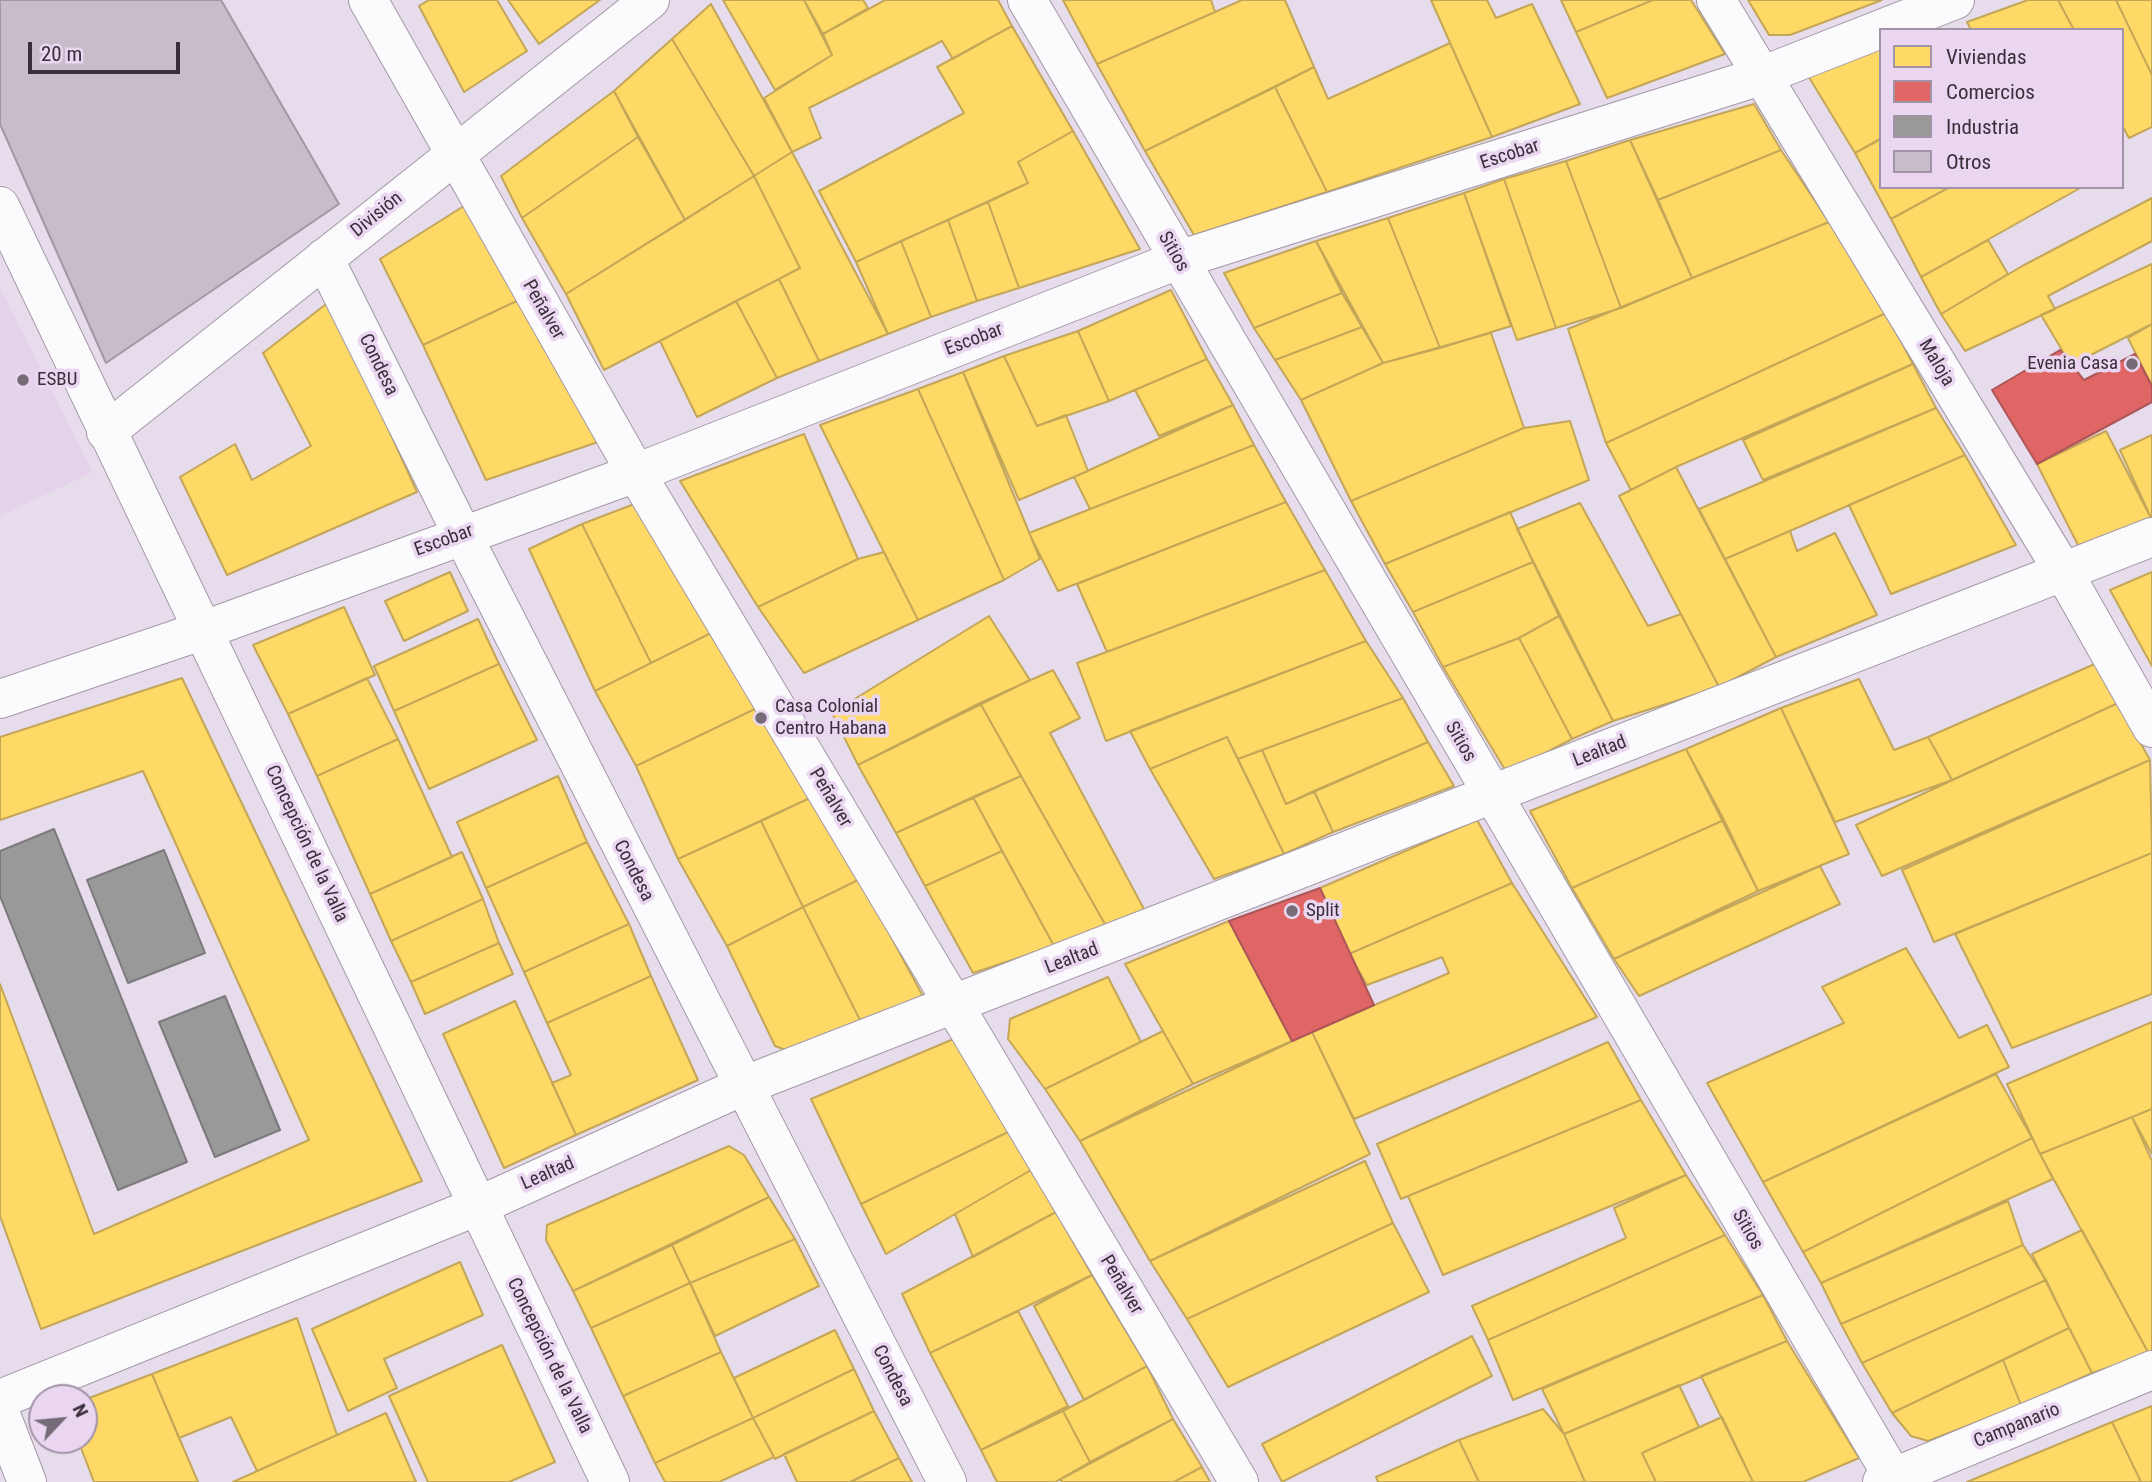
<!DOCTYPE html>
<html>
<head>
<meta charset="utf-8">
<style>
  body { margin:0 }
  #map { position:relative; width:2152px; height:1482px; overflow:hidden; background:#e7dceb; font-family:"Roboto Condensed",sans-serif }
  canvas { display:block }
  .legend { position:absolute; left:1879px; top:28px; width:245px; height:161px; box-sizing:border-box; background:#ead6f1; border:2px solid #a293a7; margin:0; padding:9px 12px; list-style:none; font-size:21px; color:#372f39 }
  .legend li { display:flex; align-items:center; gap:14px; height:35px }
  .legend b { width:35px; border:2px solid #a293a7 }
  .north { position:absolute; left:28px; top:1384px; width:70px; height:70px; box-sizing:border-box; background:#ead6f1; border:2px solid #a293a7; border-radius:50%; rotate:64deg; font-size:19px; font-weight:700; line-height:28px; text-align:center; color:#372f39 }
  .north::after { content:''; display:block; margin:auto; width:24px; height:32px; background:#756c77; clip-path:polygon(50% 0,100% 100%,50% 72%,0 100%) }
  .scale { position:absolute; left:28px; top:42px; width:152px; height:32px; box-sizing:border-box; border:4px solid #372f39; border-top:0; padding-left:9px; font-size:21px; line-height:24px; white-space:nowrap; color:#372f39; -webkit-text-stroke:5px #ead6f1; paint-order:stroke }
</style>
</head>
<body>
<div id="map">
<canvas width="2152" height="1482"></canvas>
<ul class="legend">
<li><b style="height:19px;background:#ffd966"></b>Viviendas</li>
<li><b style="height:19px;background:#e06666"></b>Comercios</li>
<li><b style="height:19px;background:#999"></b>Industria</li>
<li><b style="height:19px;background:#c6bcca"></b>Otros</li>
</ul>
<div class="north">N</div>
<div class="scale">20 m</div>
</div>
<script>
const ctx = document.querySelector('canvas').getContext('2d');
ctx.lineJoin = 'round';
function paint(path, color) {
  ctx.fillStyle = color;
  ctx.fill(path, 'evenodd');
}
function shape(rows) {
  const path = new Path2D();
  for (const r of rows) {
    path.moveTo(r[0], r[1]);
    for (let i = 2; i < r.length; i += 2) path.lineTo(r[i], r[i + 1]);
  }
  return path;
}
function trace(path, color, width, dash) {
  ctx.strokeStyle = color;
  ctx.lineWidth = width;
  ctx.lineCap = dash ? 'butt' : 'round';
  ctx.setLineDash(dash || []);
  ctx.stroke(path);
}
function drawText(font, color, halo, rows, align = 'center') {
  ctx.font = font + ' "Roboto Condensed",sans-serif';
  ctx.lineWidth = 7;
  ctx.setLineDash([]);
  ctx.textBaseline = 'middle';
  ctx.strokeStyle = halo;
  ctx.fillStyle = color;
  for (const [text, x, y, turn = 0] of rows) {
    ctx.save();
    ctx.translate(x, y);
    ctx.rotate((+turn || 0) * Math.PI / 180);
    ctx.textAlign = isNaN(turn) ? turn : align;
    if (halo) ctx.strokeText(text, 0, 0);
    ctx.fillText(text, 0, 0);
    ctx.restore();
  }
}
paint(shape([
  [0,287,93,472,0,516]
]), '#e5d3ec');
const homes = shape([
  [429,0,497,0,527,51,464,92,419,6,429,0],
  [508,0,600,0,539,44,508,0],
  [723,0,804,0,832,55,775,90,723,0],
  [804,0,863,0,868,8,823,34,804,0],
  [885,0,998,0,1012,26,953,59,942,41,809,108,821,138,792,152,764,98,832,55,823,34,885,0],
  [1063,0,1211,0,1215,12,1097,64,1063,0],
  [1242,0,1285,0,1314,67,1145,151,1097,64,1242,0],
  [1431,0,1487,0,1496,18,1532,4,1580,104,1492,137,1431,0],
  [1561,0,1653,0,1576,32,1561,0],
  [1653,0,1691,0,1725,54,1607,98,1576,32,1653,0],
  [1748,0,1882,0,1790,35,1769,35,1748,0],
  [2028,0,2058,0,2074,30,1971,30,1967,22,2028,0],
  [2058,0,2116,0,2152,75,2152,127,2129,138,2122,125,2122,30,2074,30,2058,0],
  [2116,0,2152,0,2152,75,2116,0],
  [711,4,792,152,754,176,672,39,711,4],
  [1012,26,1073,131,1018,162,1028,183,856,262,819,191,964,113,937,67,1012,26],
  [672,39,754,176,685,220,614,91,672,39],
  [1450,43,1492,137,1327,192,1275,87,1314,67,1328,99,1450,43],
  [1881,45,1881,138,1855,153,1807,74,1881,45],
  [1275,87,1327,192,1194,235,1145,151,1275,87],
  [614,91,638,137,522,218,501,176,614,91],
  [1754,104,1781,150,1658,200,1630,140,1754,104],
  [1073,131,1140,249,1019,288,988,202,1028,183,1018,162,1073,131],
  [638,137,685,220,566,294,522,218,638,137],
  [1881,139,1881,187,1950,187,1891,219,1855,153,1881,139],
  [1630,140,1692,278,1621,308,1566,161,1630,140],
  [1781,150,1829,222,1692,278,1658,200,1781,150],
  [792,152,888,334,819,361,779,279,800,268,754,176,792,152],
  [1566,161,1621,308,1556,328,1504,179,1566,161],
  [754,176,800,268,604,370,566,294,754,176],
  [1504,179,1556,328,1517,340,1464,193,1504,179],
  [1950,187,2082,187,1921,277,1891,219,1950,187],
  [1464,193,1511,326,1440,348,1388,218,1464,193],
  [2152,198,2152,241,2048,296,2055,309,1965,351,1941,314,2024,265,2152,198],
  [988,202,1019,288,977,301,948,220,988,202],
  [467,204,521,299,423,345,380,259,467,204],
  [1388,218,1440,348,1383,363,1316,241,1388,218],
  [948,220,977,301,931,317,901,241,948,220],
  [1829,222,1886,313,1606,443,1568,329,1829,222],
  [1988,240,2008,274,1941,314,1921,277,1988,240],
  [901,241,931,317,888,334,856,262,901,241],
  [1316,241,1342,293,1254,328,1224,273,1316,241],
  [2152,264,2152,324,2071,365,2041,315,2152,264],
  [779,279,819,361,777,378,736,301,779,279],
  [1171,290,1207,359,1109,401,1078,331,1171,290],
  [1342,293,1362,327,1275,360,1254,328,1342,293],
  [521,299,598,442,486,480,423,345,521,299],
  [330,301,417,492,227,575,180,477,235,444,252,480,311,446,263,353,330,301],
  [736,301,777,378,697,417,660,341,736,301],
  [1886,313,1913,364,1676,467,1631,490,1606,443,1886,313],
  [2152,324,2152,386,2128,338,2152,324],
  [1362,327,1383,363,1301,400,1275,360,1362,327],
  [1078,331,1109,401,1037,426,1004,356,1078,331],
  [1491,333,1524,428,1351,501,1301,400,1383,363,1491,333],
  [1004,356,1037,426,1066,415,1088,471,1019,500,963,372,1004,356],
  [1207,359,1233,405,1159,436,1135,390,1207,359],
  [1913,364,1936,408,1763,480,1743,440,1913,364],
  [963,372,1040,559,1004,580,918,389,963,372],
  [918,389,1004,580,918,620,820,425,918,389],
  [1233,405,1254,445,1090,509,1074,477,1233,405],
  [1936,408,1965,455,1725,559,1699,509,1936,408],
  [1570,421,1589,480,1385,564,1351,501,1524,428,1570,421],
  [2106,431,2152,520,2085,559,2037,464,2106,431],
  [804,434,858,559,758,607,680,481,804,434],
  [2152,435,2152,520,2120,450,2152,435],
  [1254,445,1286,502,1058,591,1029,533,1254,445],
  [1965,455,2016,545,1891,594,1849,505,1965,455],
  [1676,467,1776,657,1719,687,1619,496,1676,467],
  [1286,502,1325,570,1107,652,1077,584,1286,502],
  [637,503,711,633,651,663,582,524,637,503],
  [1580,503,1648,626,1681,614,1719,687,1613,721,1517,529,1580,503],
  [1510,512,1533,562,1413,612,1385,564,1510,512],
  [582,524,651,663,595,691,529,549,582,524],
  [1790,531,1797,551,1835,533,1877,615,1776,657,1725,559,1790,531],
  [884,552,918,620,804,673,758,607,858,559,884,552],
  [1533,562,1559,616,1519,638,1443,667,1413,612,1533,562],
  [1325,570,1366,641,1106,741,1077,663,1325,570],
  [450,572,468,611,404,641,385,601,450,572],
  [2152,572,2152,666,2110,590,2152,572],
  [344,607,375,675,288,714,253,645,344,607],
  [989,616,1030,680,858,765,832,713,989,616],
  [1559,616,1613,721,1572,739,1519,638,1559,616],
  [478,619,499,664,394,711,374,666,478,619],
  [711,633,757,708,636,766,595,691,711,633],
  [1519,638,1572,739,1507,773,1443,667,1519,638],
  [1366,641,1403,698,1238,759,1227,737,1150,769,1130,731,1366,641],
  [2097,663,2118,703,1952,780,1928,737,2097,663],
  [499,664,537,740,429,789,394,711,499,664],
  [1053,670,1080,718,1050,733,1145,911,1106,926,980,703,1053,670],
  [182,678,422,1181,41,1329,0,1216,0,984,94,1234,309,1140,143,771,0,820,0,737,182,678],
  [367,678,398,739,317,776,288,714,367,678],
  [1859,679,1894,750,1928,737,1952,780,1835,822,1781,708,1859,679],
  [1403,698,1428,742,1286,804,1262,750,1403,698],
  [980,703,1021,776,896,833,858,765,980,703],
  [2118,703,2150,760,1882,876,1856,825,2118,703],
  [757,708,812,797,678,859,636,766,757,708],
  [1781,708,1849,854,1758,891,1686,749,1781,708],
  [1227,737,1284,854,1214,879,1150,769,1227,737],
  [398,739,452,857,370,894,317,776,398,739],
  [1428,742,1454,786,1333,832,1314,791,1428,742],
  [1686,749,1724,820,1572,888,1530,811,1686,749],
  [1262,750,1286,804,1314,791,1333,832,1284,854,1238,759,1262,750],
  [2150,760,2152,853,1934,942,1902,870,2150,760],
  [558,776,587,842,486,888,457,822,558,776],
  [1021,776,1106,926,1054,946,973,797,1021,776],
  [812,797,860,879,803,907,761,821,812,797],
  [973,797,1002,851,925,886,896,833,973,797],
  [1477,820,1512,883,1349,954,1320,888,1477,820],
  [1724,820,1758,891,1614,959,1572,888,1724,820],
  [761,821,803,907,727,946,678,859,761,821],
  [587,842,629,924,524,972,486,888,587,842],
  [1002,851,1054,946,973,973,925,886,1002,851],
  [462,852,483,899,391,941,370,894,462,852],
  [2152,853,2152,994,2012,1048,1955,934,2152,853],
  [1820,866,1840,904,1639,996,1614,959,1820,866],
  [860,879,925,1000,863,1026,803,907,860,879],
  [1512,883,1597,1017,1354,1119,1312,1032,1449,973,1442,957,1367,985,1349,954,1512,883],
  [483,899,499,943,411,982,391,941,483,899],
  [803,907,863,1026,794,1053,775,1046,727,946,803,907],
  [1229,921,1292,1041,1193,1084,1125,964,1229,921],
  [629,924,651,976,547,1023,524,972,629,924],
  [499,943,513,974,425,1014,411,982,499,943],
  [1906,948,1959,1038,1987,1025,2009,1067,1763,1182,1707,1083,1844,1023,1822,987,1906,948],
  [651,976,698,1080,576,1135,552,1083,571,1075,547,1023,651,976],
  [1108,977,1141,1042,1045,1089,1008,1039,1010,1019,1108,977],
  [515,1001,576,1135,504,1168,443,1034,515,1001],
  [2152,1022,2152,1109,2040,1154,2007,1084,2152,1022],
  [1163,1031,1193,1084,1080,1141,1045,1089,1163,1031],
  [1312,1032,1370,1154,1150,1261,1080,1141,1312,1032],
  [956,1038,1010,1131,861,1204,811,1099,956,1038],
  [1608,1042,1641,1100,1401,1199,1377,1144,1608,1042],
  [1996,1074,2032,1138,1803,1252,1763,1182,1996,1074],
  [1641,1100,1686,1175,1443,1275,1408,1196,1641,1100],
  [2152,1109,2152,1154,2132,1117,2152,1109],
  [2132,1117,2152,1161,2152,1353,2149,1354,2040,1154,2132,1117],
  [1010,1131,1031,1170,886,1254,861,1204,1010,1131],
  [2032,1138,2053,1179,1821,1283,1803,1252,2032,1138],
  [729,1146,744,1155,769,1197,573,1291,546,1240,547,1225,729,1146],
  [1365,1161,1393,1223,1187,1319,1150,1261,1365,1161],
  [1031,1170,1056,1212,973,1257,955,1214,1031,1170],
  [1686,1175,1725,1235,1488,1340,1472,1306,1626,1238,1614,1208,1686,1175],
  [769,1197,795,1239,690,1283,672,1245,769,1197],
  [2008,1201,2023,1245,1841,1324,1821,1283,2008,1201],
  [1056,1212,1092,1275,930,1353,902,1294,1056,1212],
  [1393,1223,1429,1292,1228,1387,1187,1319,1393,1223],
  [2082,1230,2149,1354,2092,1373,2032,1254,2082,1230],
  [1725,1235,1763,1295,1513,1400,1488,1340,1725,1235],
  [795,1239,819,1286,715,1336,690,1283,795,1239],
  [672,1245,690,1283,591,1328,573,1291,672,1245],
  [2023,1245,2046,1280,1862,1363,1841,1324,2023,1245],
  [460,1262,483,1315,384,1359,397,1388,348,1411,312,1329,460,1262],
  [1092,1275,1147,1366,1084,1400,1034,1306,1092,1275],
  [2046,1280,2069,1328,1892,1413,1862,1363,2046,1280],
  [690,1283,721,1352,623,1396,591,1328,690,1283],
  [1763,1295,1787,1341,1564,1434,1542,1389,1763,1295],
  [1018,1311,1068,1406,981,1450,930,1353,1018,1311],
  [297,1318,337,1435,257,1471,231,1417,179,1438,152,1374,297,1318],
  [2069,1328,2092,1373,2021,1405,2003,1360,2069,1328],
  [835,1330,854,1369,753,1418,734,1378,835,1330],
  [1472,1336,1492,1376,1282,1482,1262,1444,1472,1336],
  [1787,1341,1859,1458,1803,1482,1753,1482,1701,1376,1787,1341],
  [502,1345,555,1462,509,1482,428,1482,389,1396,502,1345],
  [721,1352,753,1418,655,1463,623,1396,721,1352],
  [2003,1360,2021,1405,1928,1441,1911,1436,1892,1413,2003,1360],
  [1147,1366,1173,1419,1090,1462,1063,1411,1147,1366],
  [854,1369,874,1411,775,1459,753,1418,854,1369],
  [152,1374,198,1482,94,1482,78,1440,84,1440,84,1400,152,1374],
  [1679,1385,1699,1427,1642,1453,1656,1482,1585,1482,1564,1434,1679,1385],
  [2152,1406,2152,1482,2141,1482,2112,1422,2152,1406],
  [1543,1409,1564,1434,1585,1482,1479,1482,1459,1440,1543,1409],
  [874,1411,899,1458,850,1482,797,1482,784,1454,874,1411],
  [1063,1411,1090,1462,1055,1482,997,1482,981,1450,1063,1411],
  [386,1413,416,1482,233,1482,337,1435,386,1413],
  [1722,1417,1753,1482,1656,1482,1642,1453,1722,1417],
  [753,1418,774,1457,719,1482,665,1482,655,1463,753,1418],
  [1173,1419,1202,1467,1174,1482,1062,1482,1061,1479,1173,1419],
  [2112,1422,2141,1482,1967,1482,2112,1422],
  [1459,1440,1479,1482,1378,1482,1376,1477,1459,1440],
  [899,1458,912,1482,851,1482,899,1458],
  [1202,1467,1210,1482,1174,1482,1202,1467]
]);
paint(homes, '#ffd966');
trace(homes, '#c3a658', 2);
const shops = shape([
  [2060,350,2084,380,2135,354,2152,386,2152,402,2037,464,1992,390,2060,350],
  [1320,888,1374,1005,1292,1041,1229,921,1320,888]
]);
paint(shops, '#e06666');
trace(shops, '#ad5658', 2);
const industry = shape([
  [54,829,187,1162,118,1190,0,896,0,851,54,829],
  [164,850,205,953,128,983,87,880,164,850],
  [225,996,280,1130,215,1157,159,1022,225,996]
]);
paint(industry, '#999');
trace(industry, '#7c797c', 2);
const building = shape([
  [0,0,221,0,339,204,106,363,0,124,0,0]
]);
paint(building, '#c6bcca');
trace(building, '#a198a4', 2);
const street = shape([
  [368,0,636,473,1239,1482],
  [1027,0,1896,1482],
  [1716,0,2063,571,2152,728],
  [0,206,610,1482],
  [324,258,462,534,947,1482],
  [106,432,650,0],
  [0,699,204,630,636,473,1178,260,1761,76,1955,0],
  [0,1399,478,1206,743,1086,2152,537],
  [0,1412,27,1482],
  [1882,1482,2152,1370]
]);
trace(street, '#a299a5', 40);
trace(street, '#fbfafc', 38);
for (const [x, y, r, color] of [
  [2132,364,7,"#756c77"],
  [23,380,7,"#756c77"],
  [761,718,7,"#756c77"],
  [1292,911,7,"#756c77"]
]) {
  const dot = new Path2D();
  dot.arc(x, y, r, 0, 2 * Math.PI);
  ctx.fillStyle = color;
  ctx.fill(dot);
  trace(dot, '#ead6f1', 2.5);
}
drawText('19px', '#372f39', '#ead6f1', [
  ["Escobar",1510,155,-18],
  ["División",377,215,-39],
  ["Sitios",1173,252,60],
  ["Peñalver",543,310,60],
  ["Escobar",974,340,-21],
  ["Maloja",1936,363,59],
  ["Condesa",378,365,64],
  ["Escobar",444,541,-20],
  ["Sitios",1460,742,60],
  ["Lealtad",1600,752,-21],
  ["Peñalver",830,798,59],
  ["Concepción de la Valla",306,844,65],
  ["Condesa",633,871,63],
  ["Lealtad",1072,959,-21],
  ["Lealtad",548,1174,-24],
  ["Sitios",1747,1230,60],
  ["Peñalver",1121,1285,59],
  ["Concepción de la Valla",549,1356,64],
  ["Condesa",892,1376,63],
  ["Campanario",2017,1426,-22]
]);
drawText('19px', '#372f39', '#ead6f1', [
  ["Evenia Casa",2118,364,"right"],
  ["ESBU",37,380],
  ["Casa Colonial",775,707],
  ["Centro Habana",775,729],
  ["Split",1306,911]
], 'left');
</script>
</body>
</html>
